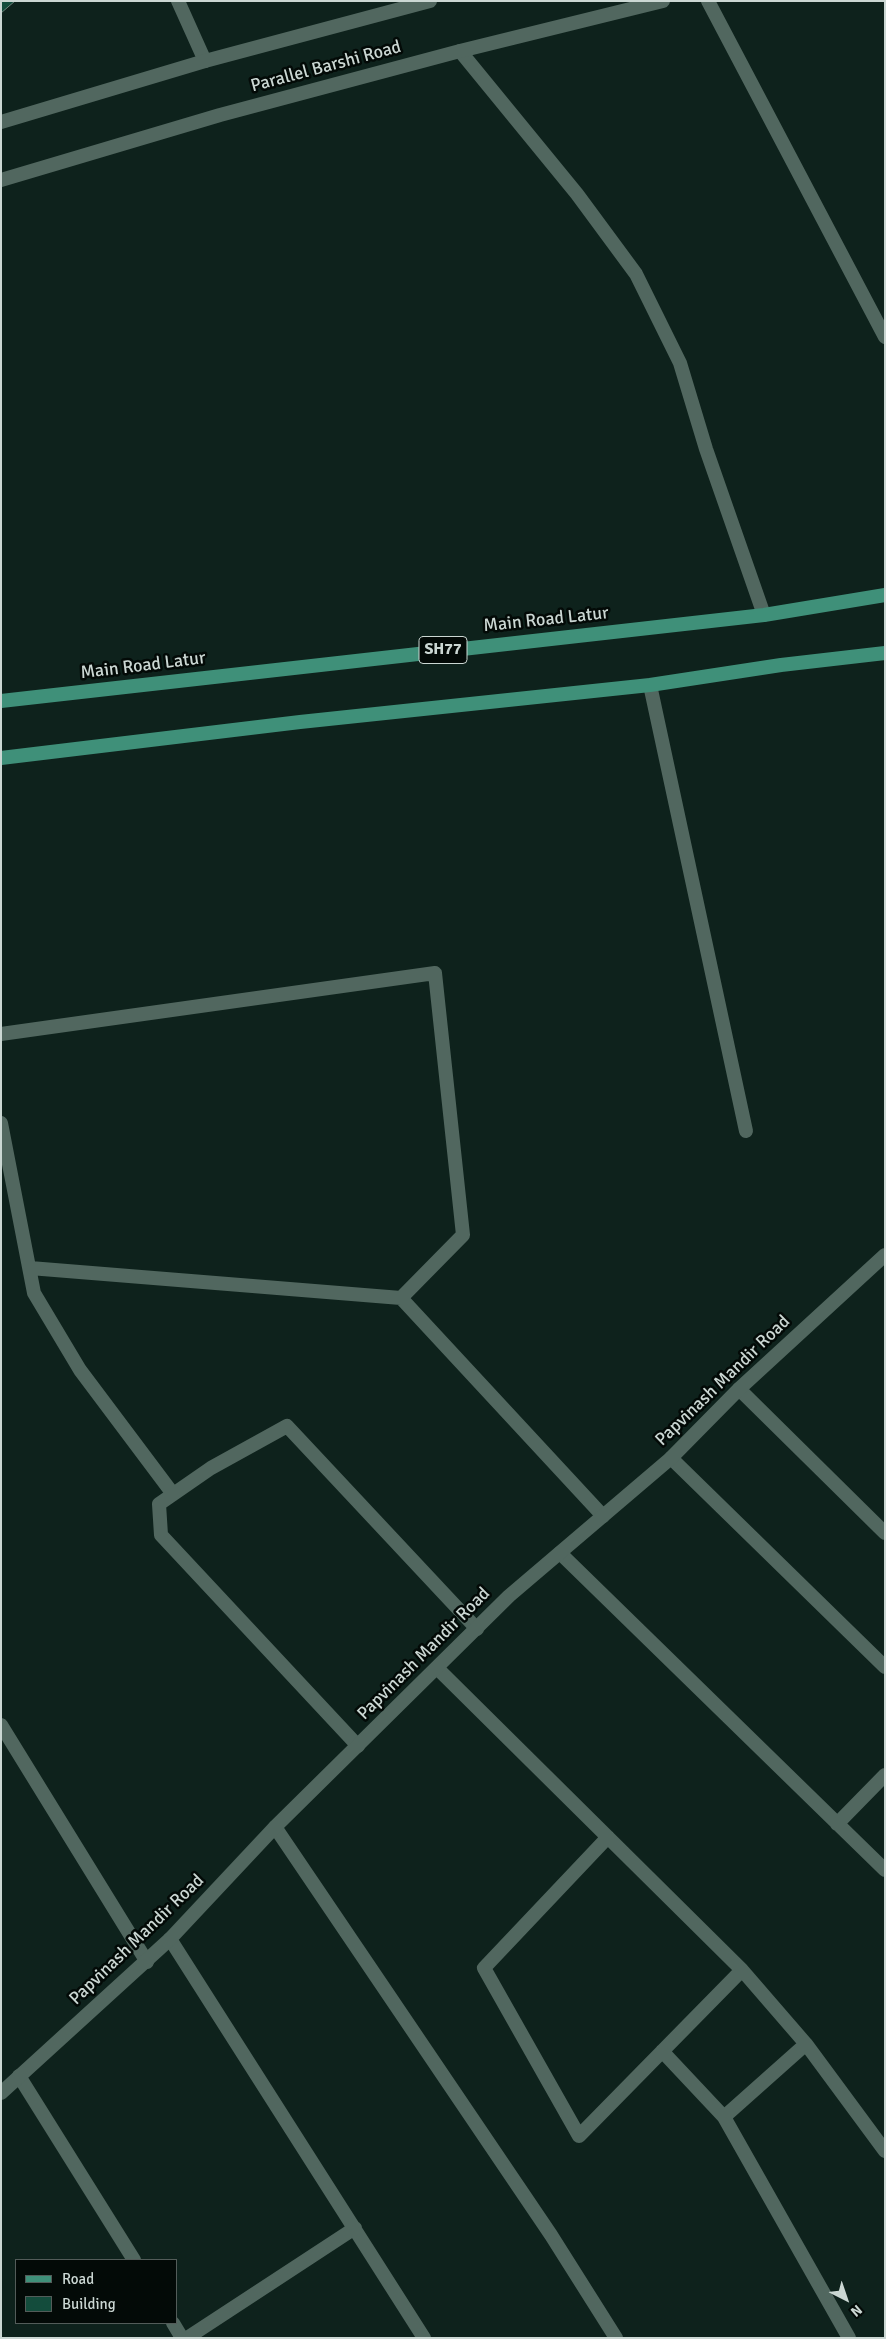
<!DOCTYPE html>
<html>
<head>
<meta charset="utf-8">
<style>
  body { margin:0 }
  #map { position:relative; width:886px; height:2339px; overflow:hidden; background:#0e221c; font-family:Signika,sans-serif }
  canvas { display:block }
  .frame { position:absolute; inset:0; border:2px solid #cbd7d3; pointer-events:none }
  .legend { position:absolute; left:15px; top:2259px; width:162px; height:65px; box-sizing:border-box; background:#030a07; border:1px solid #535c59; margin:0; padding:6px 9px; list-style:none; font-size:15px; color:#cbd7d3 }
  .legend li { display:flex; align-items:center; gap:10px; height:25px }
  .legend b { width:25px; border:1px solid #535c59 }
  .north { position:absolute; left:821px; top:2274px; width:50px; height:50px; -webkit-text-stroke:4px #030a07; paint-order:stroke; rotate:139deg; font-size:14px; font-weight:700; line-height:20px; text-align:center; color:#cbd7d3 }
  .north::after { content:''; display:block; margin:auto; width:18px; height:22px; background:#cbd7d3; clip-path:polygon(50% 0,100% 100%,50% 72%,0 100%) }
</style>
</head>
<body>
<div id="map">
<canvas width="886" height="2339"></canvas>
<div class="frame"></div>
<ul class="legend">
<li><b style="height:6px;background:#3f9079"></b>Road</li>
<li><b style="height:14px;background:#134c3c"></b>Building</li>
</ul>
<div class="north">N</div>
</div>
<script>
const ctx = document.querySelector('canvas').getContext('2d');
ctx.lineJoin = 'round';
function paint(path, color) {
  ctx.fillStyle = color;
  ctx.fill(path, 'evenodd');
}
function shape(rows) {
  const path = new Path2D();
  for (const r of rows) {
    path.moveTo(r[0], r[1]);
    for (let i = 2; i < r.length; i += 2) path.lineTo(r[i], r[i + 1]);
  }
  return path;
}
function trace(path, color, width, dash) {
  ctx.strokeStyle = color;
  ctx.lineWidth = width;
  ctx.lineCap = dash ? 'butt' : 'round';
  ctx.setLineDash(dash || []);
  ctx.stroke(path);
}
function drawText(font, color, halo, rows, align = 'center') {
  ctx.font = font + ' Signika,sans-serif';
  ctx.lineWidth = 5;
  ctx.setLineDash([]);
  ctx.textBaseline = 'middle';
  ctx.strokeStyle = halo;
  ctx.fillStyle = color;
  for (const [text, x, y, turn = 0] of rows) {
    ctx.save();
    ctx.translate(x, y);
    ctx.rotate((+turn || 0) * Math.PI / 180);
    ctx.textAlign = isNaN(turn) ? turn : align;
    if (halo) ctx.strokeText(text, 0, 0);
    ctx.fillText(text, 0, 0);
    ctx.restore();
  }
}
const building = shape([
  [1,1,15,1,1,13,1,1]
]);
paint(building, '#134c3c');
trace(building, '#6e857d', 1);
trace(shape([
  [650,685,746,1131]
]), '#51675f', 14);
trace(shape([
  [178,1,205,61],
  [708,1,885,337],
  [460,51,577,194,636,274,680,363,706,449,764,615],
  [1,1034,435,973,463,1235,401,1298],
  [1,1123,34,1293,80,1370,173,1494],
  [30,1268,401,1298,603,1516],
  [739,1389,885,1533],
  [671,1458,885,1667],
  [560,1553,885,1870],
  [437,1668,742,1970,579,2136,484,1968,608,1837],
  [1,1725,147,1962],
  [358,1746,161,1535,159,1504,211,1468,287,1426,477,1629],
  [837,1824,885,1775],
  [275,1827,551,2235,616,2338],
  [170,1939,424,2338],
  [742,1970,806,2044,885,2151],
  [662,2051,724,2117,806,2044],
  [19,2076,134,2260],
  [724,2117,849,2338],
  [173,2323,182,2338],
  [187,2338,355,2228]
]), '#51675f', 14);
trace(shape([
  [1,122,205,61,430,1],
  [1,180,220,115,460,51,663,1],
  [1,2093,170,1939,275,1827,509,1596,671,1458,739,1389,885,1255]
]), '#51675f', 14);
trace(shape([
  [1,701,764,615,885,595],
  [1,758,300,722,650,685,781,665,885,653]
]), '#3f9079', 14);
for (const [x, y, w] of [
  [443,650,48]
]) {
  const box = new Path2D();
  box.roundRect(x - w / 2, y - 13.5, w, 27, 4);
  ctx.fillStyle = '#030a07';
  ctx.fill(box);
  trace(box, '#cbd7d3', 1);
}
drawText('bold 16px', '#cbd7d3', null, [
  ["SH77",443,650]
]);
drawText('18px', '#cbd7d3', '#030a07', [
  ["Parallel Barshi Road",326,67,-15],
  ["Main Road Latur",546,620,-6],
  ["Main Road Latur",143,666,-7],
  ["Papvinash Mandir Road",723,1381,-44],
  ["Papvinash Mandir Road",424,1654,-45],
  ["Papvinash Mandir Road",137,1940,-44]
]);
</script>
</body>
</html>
